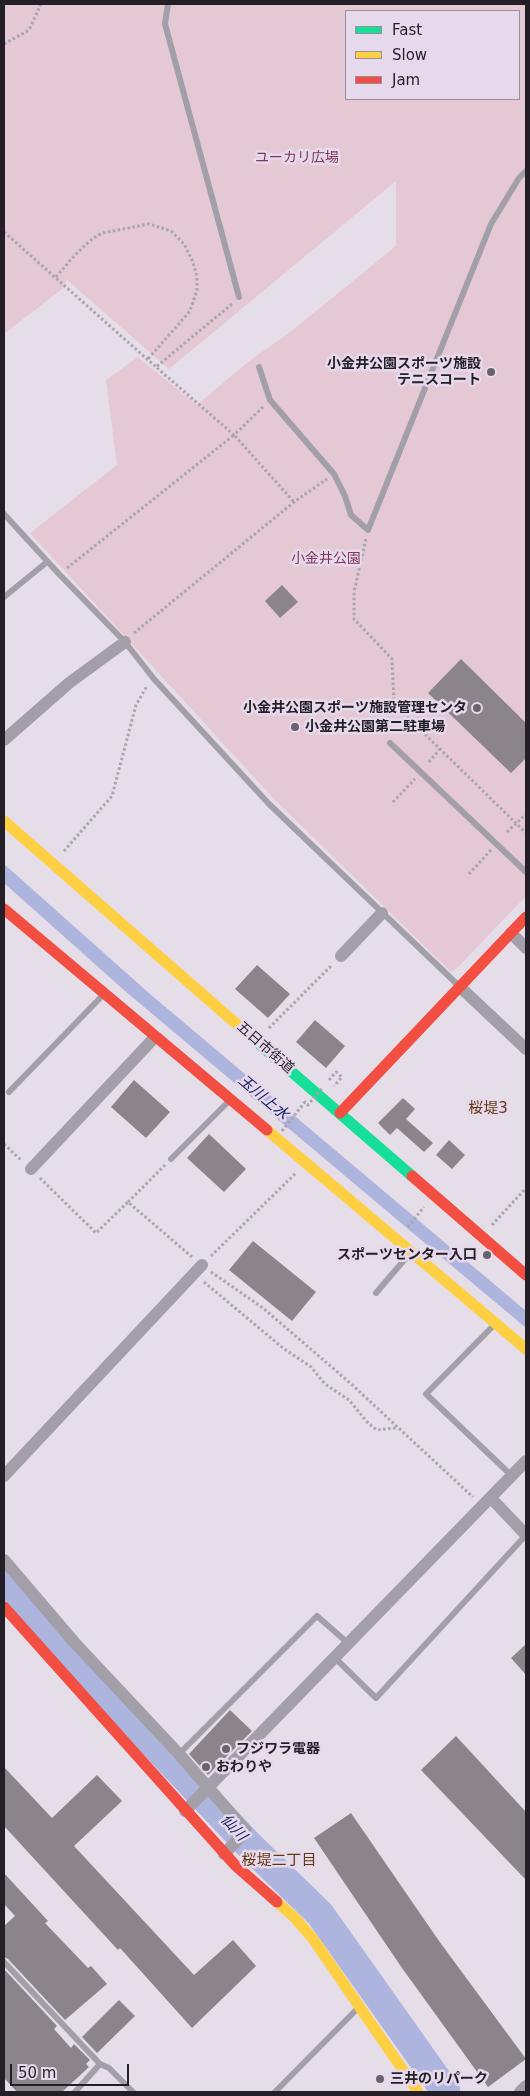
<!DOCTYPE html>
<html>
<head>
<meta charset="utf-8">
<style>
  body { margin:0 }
  #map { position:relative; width:530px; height:2096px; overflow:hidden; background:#e5dde8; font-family:"DejaVu Sans",sans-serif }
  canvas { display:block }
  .frame { position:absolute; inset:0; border:5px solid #241f26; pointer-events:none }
  .legend { position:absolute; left:345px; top:10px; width:175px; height:90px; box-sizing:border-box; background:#e6d9ec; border:1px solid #988f9d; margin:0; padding:6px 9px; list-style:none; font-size:15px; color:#241f26 }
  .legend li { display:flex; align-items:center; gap:10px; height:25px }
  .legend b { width:25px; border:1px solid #988f9d }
  .scale { position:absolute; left:10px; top:2064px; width:119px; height:22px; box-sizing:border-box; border:2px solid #241f26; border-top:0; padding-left:6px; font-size:15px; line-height:18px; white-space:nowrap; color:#241f26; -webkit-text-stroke:4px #e6d9ec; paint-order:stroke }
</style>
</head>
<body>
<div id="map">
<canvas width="530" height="2096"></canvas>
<div class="frame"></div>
<ul class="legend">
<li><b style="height:6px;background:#16e098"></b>Fast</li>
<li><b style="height:6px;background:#ffcf43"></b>Slow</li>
<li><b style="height:6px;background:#f24e42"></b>Jam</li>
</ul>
<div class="scale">50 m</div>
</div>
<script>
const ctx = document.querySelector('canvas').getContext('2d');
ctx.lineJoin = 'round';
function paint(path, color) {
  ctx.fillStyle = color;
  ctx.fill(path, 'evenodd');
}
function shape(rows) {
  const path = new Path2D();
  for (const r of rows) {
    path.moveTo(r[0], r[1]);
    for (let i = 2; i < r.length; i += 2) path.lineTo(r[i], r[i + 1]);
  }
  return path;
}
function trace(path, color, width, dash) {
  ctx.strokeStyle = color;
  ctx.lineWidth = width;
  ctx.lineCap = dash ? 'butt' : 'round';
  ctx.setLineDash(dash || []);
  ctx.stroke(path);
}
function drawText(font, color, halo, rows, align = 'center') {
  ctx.font = font + ' "DejaVu Sans","Noto Sans JP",sans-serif';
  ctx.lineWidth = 5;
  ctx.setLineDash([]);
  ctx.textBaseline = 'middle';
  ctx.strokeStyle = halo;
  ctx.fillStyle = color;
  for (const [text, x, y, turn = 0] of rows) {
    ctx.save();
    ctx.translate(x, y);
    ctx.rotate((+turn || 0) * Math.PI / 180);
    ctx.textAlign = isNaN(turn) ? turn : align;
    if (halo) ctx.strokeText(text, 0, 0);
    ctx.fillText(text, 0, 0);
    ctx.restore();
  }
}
paint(shape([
  [4,4,526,4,526,896,459,966,451,972,274,799,30,533,117,465,106,380,138,357,197,405,248,362,294,329,396,246,396,181,169,369,67,280,62,289,4,334],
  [346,11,519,11,519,99,346,99]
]), '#e4c9d5');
paint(shape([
  [4,864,150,994,526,1311,526,1328,125,991,4,883]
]), '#adb4de');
trace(shape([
  [4,1578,114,1702,250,1846,320,1914,446,2092]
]), '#adb4de', 29);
paint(shape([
  [282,585,298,602,280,618,265,601],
  [461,659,526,723,526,758,511,773,428,693],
  [257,965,290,994,268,1018,235,989],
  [315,1020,345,1046,326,1068,296,1042],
  [134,1080,170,1112,146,1138,111,1107],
  [403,1098,415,1109,406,1119,433,1143,424,1152,397,1128,390,1135,378,1123],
  [209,1134,246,1169,224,1192,187,1158],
  [449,1140,465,1155,452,1169,436,1155],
  [253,1241,316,1292,292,1321,229,1270],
  [526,1644,526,1675,511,1658],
  [230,1710,252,1731,208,1775,189,1754],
  [456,1736,526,1812,526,1880,421,1770],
  [4,1767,52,1818,97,1775,122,1801,74,1846,194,1975,233,1940,256,1966,192,2028,120,1948,118,1950,4,1826],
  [351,1813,439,1941,526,2059,488,2087,402,1968,314,1838],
  [4,1873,48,1921,45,1923,88,1968,91,1966,107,1984,65,2020,8,1959,4,1957,4,1926,15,1916,4,1904],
  [4,1969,57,2026,54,2029,71,2048,74,2044,90,2060,86,2064,89,2067,62,2092,17,2092,4,2078],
  [119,2000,135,2016,97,2053,82,2037]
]), '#8b848b');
trace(shape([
  [4,44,29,30,41,4],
  [4,232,156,367],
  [56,277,75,255,92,239,102,233,149,224,171,231,184,244,192,260,197,276,197,290,190,311,148,359],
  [232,304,156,367,234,435,263,407],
  [366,539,354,592,354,619,392,659,394,704,526,833],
  [67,568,234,435,294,502],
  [134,633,294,502,327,479],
  [429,762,440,749],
  [393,802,415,779],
  [507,832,526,814],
  [64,851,112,796,136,705,147,686],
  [469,874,491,850],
  [269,1028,332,965],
  [329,1080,336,1072,342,1077,334,1086],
  [4,1144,22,1161],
  [40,1178,96,1233,128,1202,192,1257],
  [128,1202,165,1165],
  [492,1225,526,1188],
  [408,1227,424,1207],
  [211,1256,296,1173],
  [211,1272,263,1308,349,1382,473,1497],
  [204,1282,283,1348,311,1367,325,1384,349,1400,368,1423,377,1430,396,1428]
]), '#a9a5ac', 3, [2.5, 2.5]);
trace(shape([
  [168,4,165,24,239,297],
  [259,367,270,400,334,474,345,496,351,515,368,530,491,224,519,178,526,171],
  [4,514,59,574,125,642,154,679,269,804,459,986],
  [4,597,47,562],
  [390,743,526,872],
  [9,1092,103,995],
  [171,1159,229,1101],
  [376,1293,411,1252],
  [495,1324,426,1394,512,1476],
  [335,1658,376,1698,526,1535],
  [179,1754,317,1616,349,1644],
  [4,1962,100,2064,109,2068,133,2092],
  [75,2092,100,2064],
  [275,2092,358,2008]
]), '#a29fa8', 6);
trace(shape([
  [4,740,69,683,125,642],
  [511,933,526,948],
  [341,956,382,913],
  [460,987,526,1049],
  [31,1169,155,1037],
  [4,1476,202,1265],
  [491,1498,526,1535],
  [4,1560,74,1642,179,1754,246,1831,224,1854],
  [185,1811,526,1461],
  [520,2092,526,2086]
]), '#a29fa8', 12);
trace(shape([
  [256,1041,412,1176]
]), '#16e098', 11);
trace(shape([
  [4,821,256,1041],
  [267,1130,526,1349],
  [277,1902,295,1918,313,1939,418,2092]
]), '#ffcf43', 11);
trace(shape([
  [4,909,267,1130],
  [340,1113,526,917],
  [412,1176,526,1275],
  [4,1607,235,1865,277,1902]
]), '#f24e42', 11);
trace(shape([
  [282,1131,305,1102,308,1105,322,1088]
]), '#a9a5ac', 3, [2.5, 2.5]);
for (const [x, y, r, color] of [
  [491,372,5,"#68626a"],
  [477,708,5,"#68626a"],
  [295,727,5,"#68626a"],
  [487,1255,5,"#68626a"],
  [226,1749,5,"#68626a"],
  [206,1767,5,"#68626a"],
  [380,2079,5,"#68626a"]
]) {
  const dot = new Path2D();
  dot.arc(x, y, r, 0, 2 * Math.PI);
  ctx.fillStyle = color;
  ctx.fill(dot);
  trace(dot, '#e6d9ec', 2);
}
drawText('14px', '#833655', '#e6d9ec', [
  ["ユーカリ広場",297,158],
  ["小金井公園",326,559]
]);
drawText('bold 14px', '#241f26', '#e6d9ec', [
  ["小金井公園スポーツ施設",481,364,"right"],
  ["テニスコート",481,380,"right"],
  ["小金井公園スポーツ施設管理センタ",467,708,"right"],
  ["小金井公園第二駐車場",305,727],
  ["スポーツセンター入口",477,1255,"right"],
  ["フジワラ電器",236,1749],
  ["おわりや",216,1767],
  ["三井のリパーク",390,2079]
], 'left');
drawText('14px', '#241f26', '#e6d9ec', [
  ["五日市街道",265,1048,41]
]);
drawText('italic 15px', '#1a2160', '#e6d9ec', [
  ["玉川上水",263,1098,40],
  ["仙川",233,1828,47]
]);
drawText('15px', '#63390f', '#e6d9ec', [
  ["桜堤3",488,1109],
  ["桜堤二丁目",279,1861]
]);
</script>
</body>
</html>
